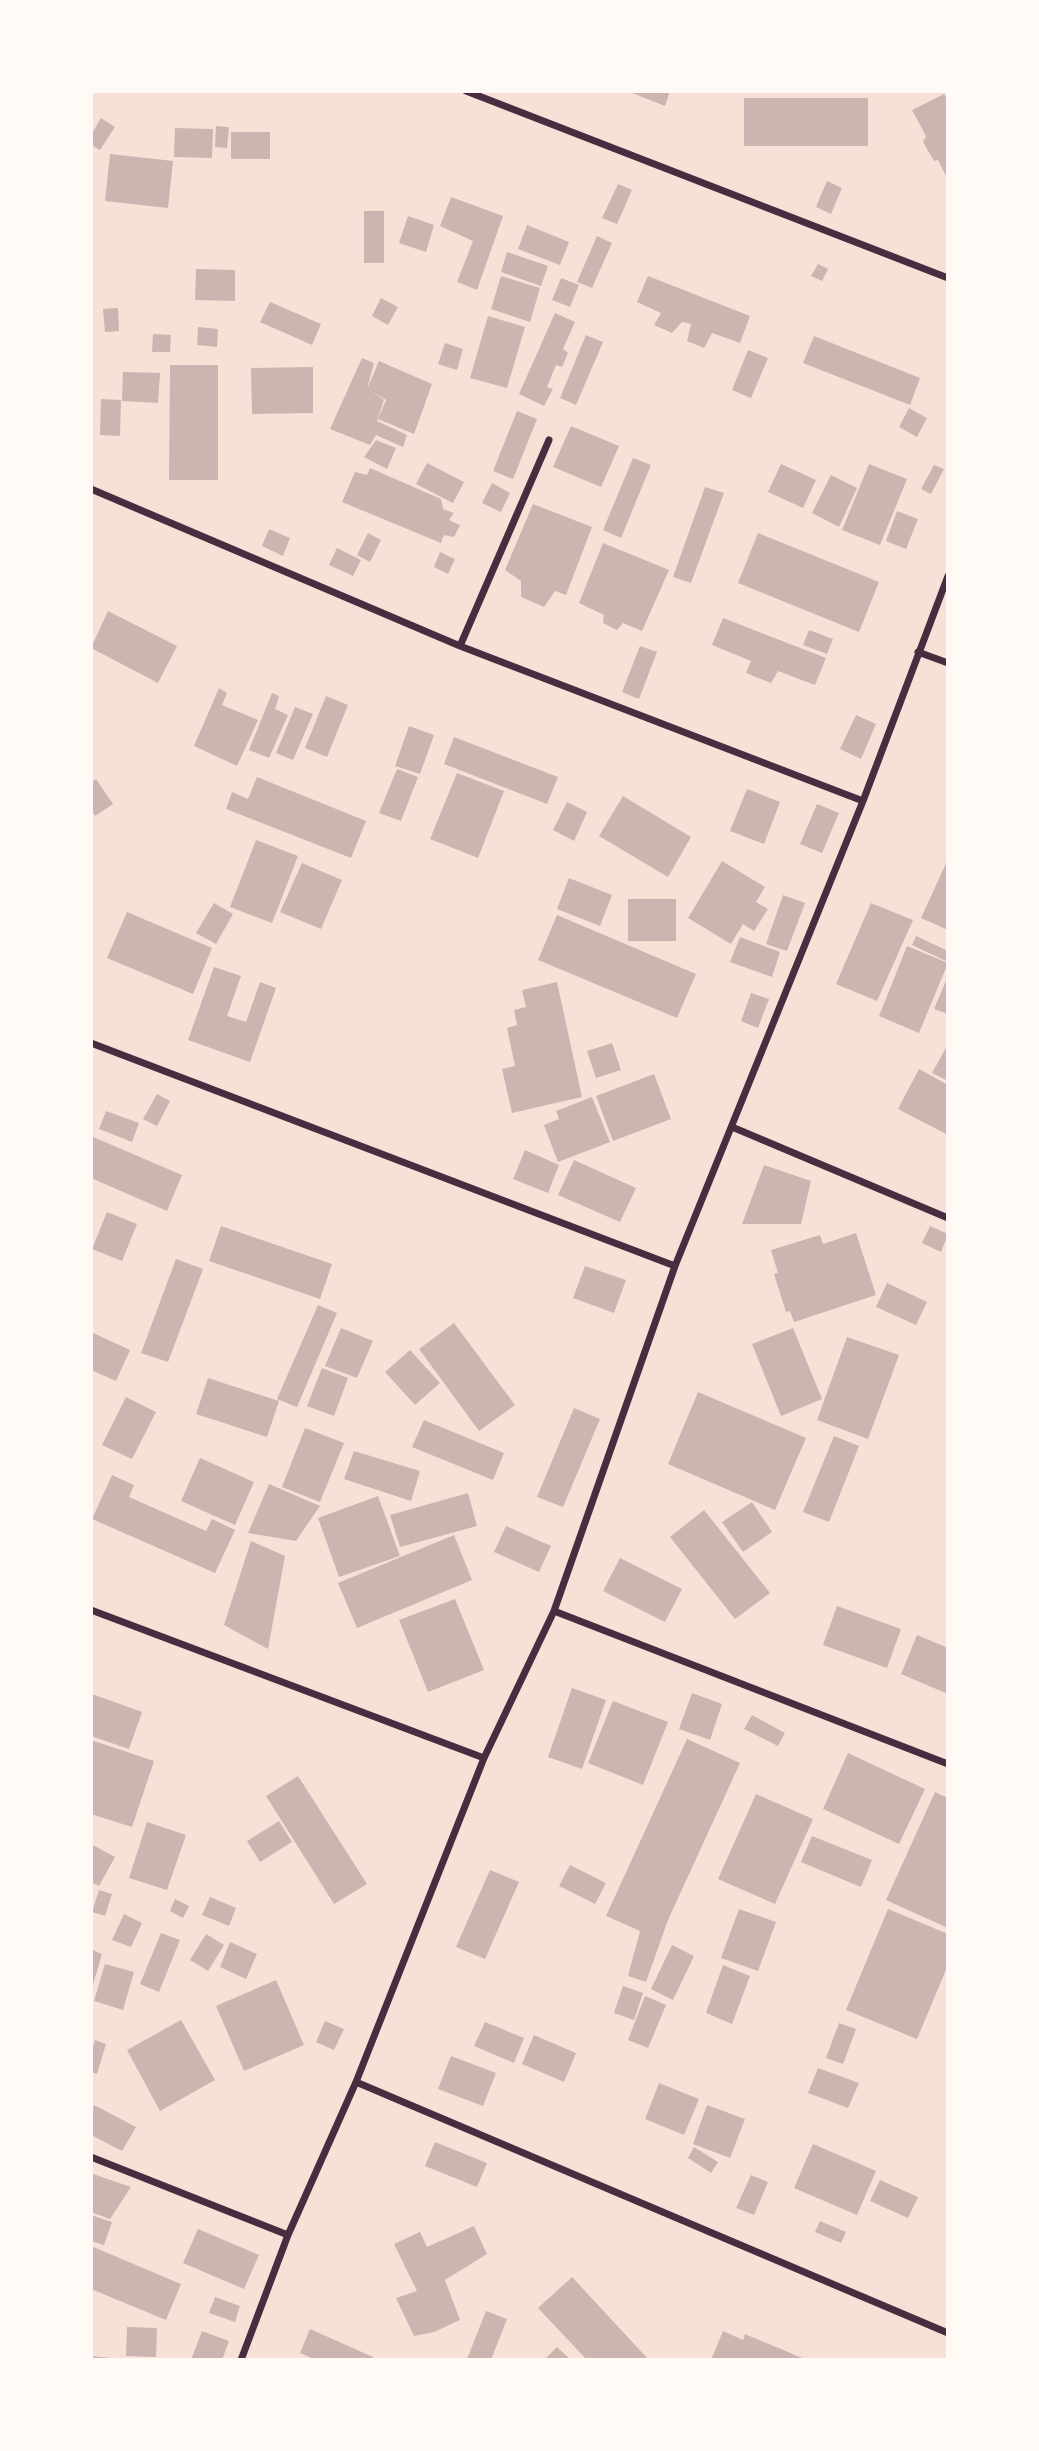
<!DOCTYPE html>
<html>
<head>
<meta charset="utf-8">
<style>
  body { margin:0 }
  #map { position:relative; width:1039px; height:2451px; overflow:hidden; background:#f7e1d7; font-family:Inter,sans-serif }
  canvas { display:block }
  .frame { position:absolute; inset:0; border:93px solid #fffaf5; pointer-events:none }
</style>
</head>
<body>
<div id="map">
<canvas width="1039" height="2451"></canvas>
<div class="frame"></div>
</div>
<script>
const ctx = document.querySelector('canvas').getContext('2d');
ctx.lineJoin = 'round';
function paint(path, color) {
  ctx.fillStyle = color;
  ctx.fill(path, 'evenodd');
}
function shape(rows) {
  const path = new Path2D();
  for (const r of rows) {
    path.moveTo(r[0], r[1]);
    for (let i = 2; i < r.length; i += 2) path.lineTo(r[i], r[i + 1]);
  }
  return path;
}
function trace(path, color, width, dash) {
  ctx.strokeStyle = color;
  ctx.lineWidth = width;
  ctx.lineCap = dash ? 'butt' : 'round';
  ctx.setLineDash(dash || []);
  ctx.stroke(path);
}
paint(shape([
  [627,91,670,91,665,106],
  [944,94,948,100,948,180,938,160,934,161,923,142,926,136,912,110],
  [744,98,868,98,868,146,744,146],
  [101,118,115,127,100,150,91,145,91,135],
  [216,126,229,127,227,148,215,147],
  [175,128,213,129,212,158,174,157],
  [231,132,270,132,270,159,231,159],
  [110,154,173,161,168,208,105,201],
  [827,181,842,188,831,214,816,207],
  [618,184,632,190,617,224,602,218],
  [451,197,503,216,477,290,457,282,473,241,440,226],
  [364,211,384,211,384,263,364,263],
  [408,216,434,225,426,252,399,243],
  [527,225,569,242,560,265,518,249],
  [597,236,612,243,592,288,577,282],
  [507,252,548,266,541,286,501,272],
  [818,264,828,269,822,281,811,276],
  [196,269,235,270,235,301,195,300],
  [501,276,540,288,530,322,491,309],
  [648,276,750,316,740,343,712,333,704,348,687,341,691,324,682,322,672,333,654,325,661,313,637,302],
  [561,278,579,285,570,307,552,300],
  [381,298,398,307,388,325,372,316],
  [270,302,321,324,312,345,260,322],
  [118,308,119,331,105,332,103,309],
  [555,313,575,322,563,349,568,353,562,367,556,365,547,387,553,389,544,406,519,394],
  [488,316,525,327,507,388,470,378],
  [198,327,218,329,217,347,197,345],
  [153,334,171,335,170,352,152,352],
  [586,335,603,342,576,405,560,398],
  [814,336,920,378,910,405,803,363],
  [445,343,463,349,457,370,438,364],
  [748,350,768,358,751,398,732,390],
  [362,358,374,363,367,389,379,361,432,384,414,434,378,419,386,400,371,391,384,400,377,421,407,435,403,447,376,435,370,445,330,429],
  [170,365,218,365,218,480,169,480],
  [313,367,313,413,252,414,251,368],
  [123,372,160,373,158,403,122,401],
  [101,399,121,400,120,436,100,435],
  [909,408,927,418,917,437,899,427],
  [517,411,537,419,513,479,493,471],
  [571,426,619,446,601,487,553,467],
  [376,440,396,448,387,469,364,457],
  [633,458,651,465,621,538,603,530],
  [427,463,464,482,453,503,416,484],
  [781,464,816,480,803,508,768,492],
  [869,464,907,479,880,545,842,530],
  [934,465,944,469,931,494,921,489],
  [370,468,441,499,443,509,454,513,449,520,460,525,454,537,444,535,441,543,342,502,355,472,367,475],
  [831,475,857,488,839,527,812,513],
  [492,483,510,493,501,512,482,503],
  [705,487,724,493,691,583,673,577],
  [533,504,592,527,566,595,555,591,544,607,521,597,521,581,505,570],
  [897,511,918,519,906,549,886,541],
  [269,529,290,538,283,556,262,546],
  [368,533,381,540,370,562,357,555],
  [758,533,879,582,859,632,738,583],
  [603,543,669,570,642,631,623,623,617,630,603,623,604,615,579,603],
  [337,548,361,560,353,576,329,565],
  [440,552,455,559,448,574,434,567],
  [108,611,177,646,158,683,91,648],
  [723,618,826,658,815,685,778,671,771,683,746,673,751,661,712,645],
  [809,630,833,639,827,654,803,645],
  [640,646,657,652,639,699,622,692],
  [219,688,227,693,222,705,258,720,237,766,194,746],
  [272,693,279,696,275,709,288,715,269,758,249,750],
  [326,696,348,705,327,757,305,748],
  [295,707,313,714,293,760,276,753],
  [856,715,876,724,861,759,840,749],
  [409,726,434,735,420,774,395,766],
  [454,737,558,777,547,804,444,764],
  [397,769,418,777,401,821,379,813],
  [457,773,504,791,478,858,430,839],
  [257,777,366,821,351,858,226,809,232,792,248,799],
  [96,779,113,804,95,816,91,810,91,782],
  [747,789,780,802,764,844,730,831],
  [623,796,691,837,668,877,599,836],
  [567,802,587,812,574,841,553,830],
  [817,804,839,813,822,853,800,844],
  [256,840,298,856,272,923,230,907],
  [948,859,948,930,921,918],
  [722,861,765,887,756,902,768,909,754,931,743,924,731,944,688,918],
  [302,863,342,880,321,929,280,912],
  [569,878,612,895,600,926,557,909],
  [783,895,805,903,787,951,766,944],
  [628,899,676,899,676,941,628,941],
  [214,903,233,914,216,944,196,933],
  [871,903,913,920,877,1001,836,984],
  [127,912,212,948,193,994,107,958],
  [557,915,696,974,677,1018,538,960],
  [916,936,948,951,946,961,912,945],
  [740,937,780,952,772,977,730,962],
  [907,946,948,963,919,1033,879,1016],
  [214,967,241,976,227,1016,246,1022,260,982,276,988,250,1062,188,1040],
  [948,976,948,1014,934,1009],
  [557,982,582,1097,512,1113,502,1069,515,1066,507,1028,517,1025,514,1010,526,1007,522,990],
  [751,993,769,999,758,1028,741,1021],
  [612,1043,621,1070,596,1078,587,1051],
  [948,1044,948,1081,932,1073],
  [919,1069,948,1085,948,1135,898,1109],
  [654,1074,671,1119,613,1141,596,1096],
  [157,1094,170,1101,157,1126,143,1119],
  [592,1097,610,1142,558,1162,544,1125,559,1119,556,1111],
  [106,1111,139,1123,132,1142,99,1129],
  [91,1136,182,1175,167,1211,91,1178],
  [525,1150,559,1165,548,1193,513,1179],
  [574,1160,636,1188,620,1222,558,1195],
  [764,1165,811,1181,801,1224,742,1224],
  [107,1212,137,1224,122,1261,92,1249],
  [221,1226,332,1264,320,1299,209,1261],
  [930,1226,948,1234,941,1252,922,1243],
  [856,1233,876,1295,794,1322,790,1311,786,1312,774,1274,778,1273,771,1250,820,1235,823,1244],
  [176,1259,203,1269,168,1362,141,1353],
  [585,1266,626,1280,614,1313,573,1298],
  [887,1283,927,1302,916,1325,876,1307],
  [318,1305,337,1313,297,1407,277,1399],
  [454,1323,515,1405,479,1431,419,1349],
  [341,1328,373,1341,357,1378,325,1366],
  [793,1328,822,1399,781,1416,752,1344],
  [91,1332,130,1350,116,1381,91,1370],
  [847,1337,899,1355,868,1439,817,1420],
  [410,1350,440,1383,415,1405,385,1372],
  [322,1368,348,1378,334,1416,307,1406],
  [208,1378,279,1401,267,1437,196,1414],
  [698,1392,806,1438,775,1510,668,1464],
  [126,1397,156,1412,132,1459,102,1445],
  [574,1408,600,1419,563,1507,537,1497],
  [424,1420,504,1453,493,1480,412,1447],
  [305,1428,344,1443,320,1502,282,1487],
  [834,1436,859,1446,829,1522,803,1512],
  [354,1451,420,1471,411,1501,344,1479],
  [200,1458,254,1482,235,1525,181,1501],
  [112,1475,134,1485,129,1497,206,1531,212,1519,235,1530,215,1573,92,1519],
  [269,1484,320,1506,296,1541,248,1533],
  [468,1493,477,1526,400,1547,390,1515],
  [378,1496,400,1556,339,1577,318,1518],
  [752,1502,772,1532,743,1552,722,1522],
  [704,1510,770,1593,735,1619,670,1537],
  [506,1526,551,1546,539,1572,494,1552],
  [454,1535,472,1580,357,1628,338,1583],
  [251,1541,285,1556,268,1649,224,1625],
  [620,1558,682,1589,665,1622,603,1591],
  [455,1599,484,1670,428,1692,399,1620],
  [837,1606,901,1629,887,1668,823,1645],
  [917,1635,948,1648,948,1694,901,1674],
  [572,1688,606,1700,582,1769,548,1757],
  [692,1693,722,1704,710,1740,679,1729],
  [92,1694,142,1712,129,1749,91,1736],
  [613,1701,668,1722,643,1785,588,1763],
  [752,1715,785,1733,778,1746,744,1729],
  [687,1739,740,1763,668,1920,646,1982,628,1976,640,1931,606,1916],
  [91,1740,154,1761,132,1827,91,1814],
  [848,1753,925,1789,899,1844,823,1809],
  [298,1776,367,1884,334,1904,266,1796],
  [935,1792,948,1798,948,1928,886,1900],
  [756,1794,813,1819,775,1904,718,1879],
  [279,1821,292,1842,260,1862,247,1841],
  [147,1822,186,1835,167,1890,129,1878],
  [812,1836,872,1860,861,1887,801,1862],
  [91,1844,115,1857,99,1886,91,1882],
  [570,1865,606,1883,595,1904,559,1886],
  [490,1870,519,1882,485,1959,456,1947],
  [99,1890,112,1894,105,1916,92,1912],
  [210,1897,236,1908,229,1926,202,1915],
  [175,1899,189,1906,183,1918,170,1911],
  [739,1909,776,1922,758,1971,721,1958],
  [888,1909,948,1934,948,1965,917,2039,846,2010],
  [124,1914,142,1923,131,1947,112,1940],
  [161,1933,180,1940,159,1992,140,1984],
  [206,1934,224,1945,208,1971,190,1960],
  [230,1942,257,1954,246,1979,220,1967],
  [672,1945,694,1956,673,2000,651,1989],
  [91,1949,102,1954,92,1988,91,1987],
  [105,1964,134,1972,123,2010,94,2001],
  [723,1965,750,1976,732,2024,706,2013],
  [276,1980,304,2045,244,2071,216,2006],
  [623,1986,643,1993,634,2020,614,2013],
  [645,1996,666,2005,648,2048,628,2040],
  [181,2020,215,2080,160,2111,127,2050],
  [325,2021,344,2029,334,2050,316,2042],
  [485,2022,524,2038,514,2063,474,2046],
  [839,2023,856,2029,843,2064,826,2058],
  [534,2035,576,2053,564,2082,522,2064],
  [95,2040,106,2044,97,2074,91,2072,91,2053],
  [451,2056,496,2073,483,2106,438,2089],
  [818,2068,859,2083,848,2108,808,2093],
  [659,2083,699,2099,684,2135,645,2119],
  [94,2105,136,2127,122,2151,91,2135,91,2111],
  [707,2105,745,2119,730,2158,693,2144],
  [435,2142,487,2163,477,2187,425,2166],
  [813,2144,876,2171,857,2215,794,2188],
  [694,2147,718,2162,711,2173,688,2158],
  [93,2174,131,2187,110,2219,91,2212,91,2179],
  [751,2175,768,2182,754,2215,736,2208],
  [880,2180,918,2197,908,2218,870,2201],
  [91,2215,112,2222,104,2245,91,2241],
  [820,2221,846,2232,841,2243,815,2232],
  [474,2226,487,2254,445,2280,460,2320,434,2332,414,2336,396,2298,417,2291,394,2244,420,2232,427,2247],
  [198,2229,259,2255,244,2289,183,2263],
  [91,2246,181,2284,166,2320,91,2289],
  [572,2277,649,2360,587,2360,538,2308],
  [215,2297,240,2306,235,2322,209,2313],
  [486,2311,507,2319,491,2360,469,2360,467,2359],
  [127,2327,157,2328,156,2357,126,2356],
  [310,2329,373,2357,372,2360,316,2360,300,2353],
  [202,2331,229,2341,222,2360,191,2360],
  [723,2331,743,2340,745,2334,807,2360,711,2360],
  [557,2347,571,2360,544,2360],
  [91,2356,111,2358,111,2360,91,2360]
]), '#ccb4b1');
trace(shape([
  [466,91,948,278],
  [91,489,460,646,863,801],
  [460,646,549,440],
  [918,652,948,663],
  [91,1043,675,1266],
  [732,1127,948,1218],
  [91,1610,484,1758],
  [554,1611,948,1764],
  [356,2082,948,2333],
  [91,2157,288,2235],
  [241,2360,288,2235,356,2082,484,1758,554,1611,675,1266,863,801,948,576]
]), '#4a2c40', 7);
</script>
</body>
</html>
